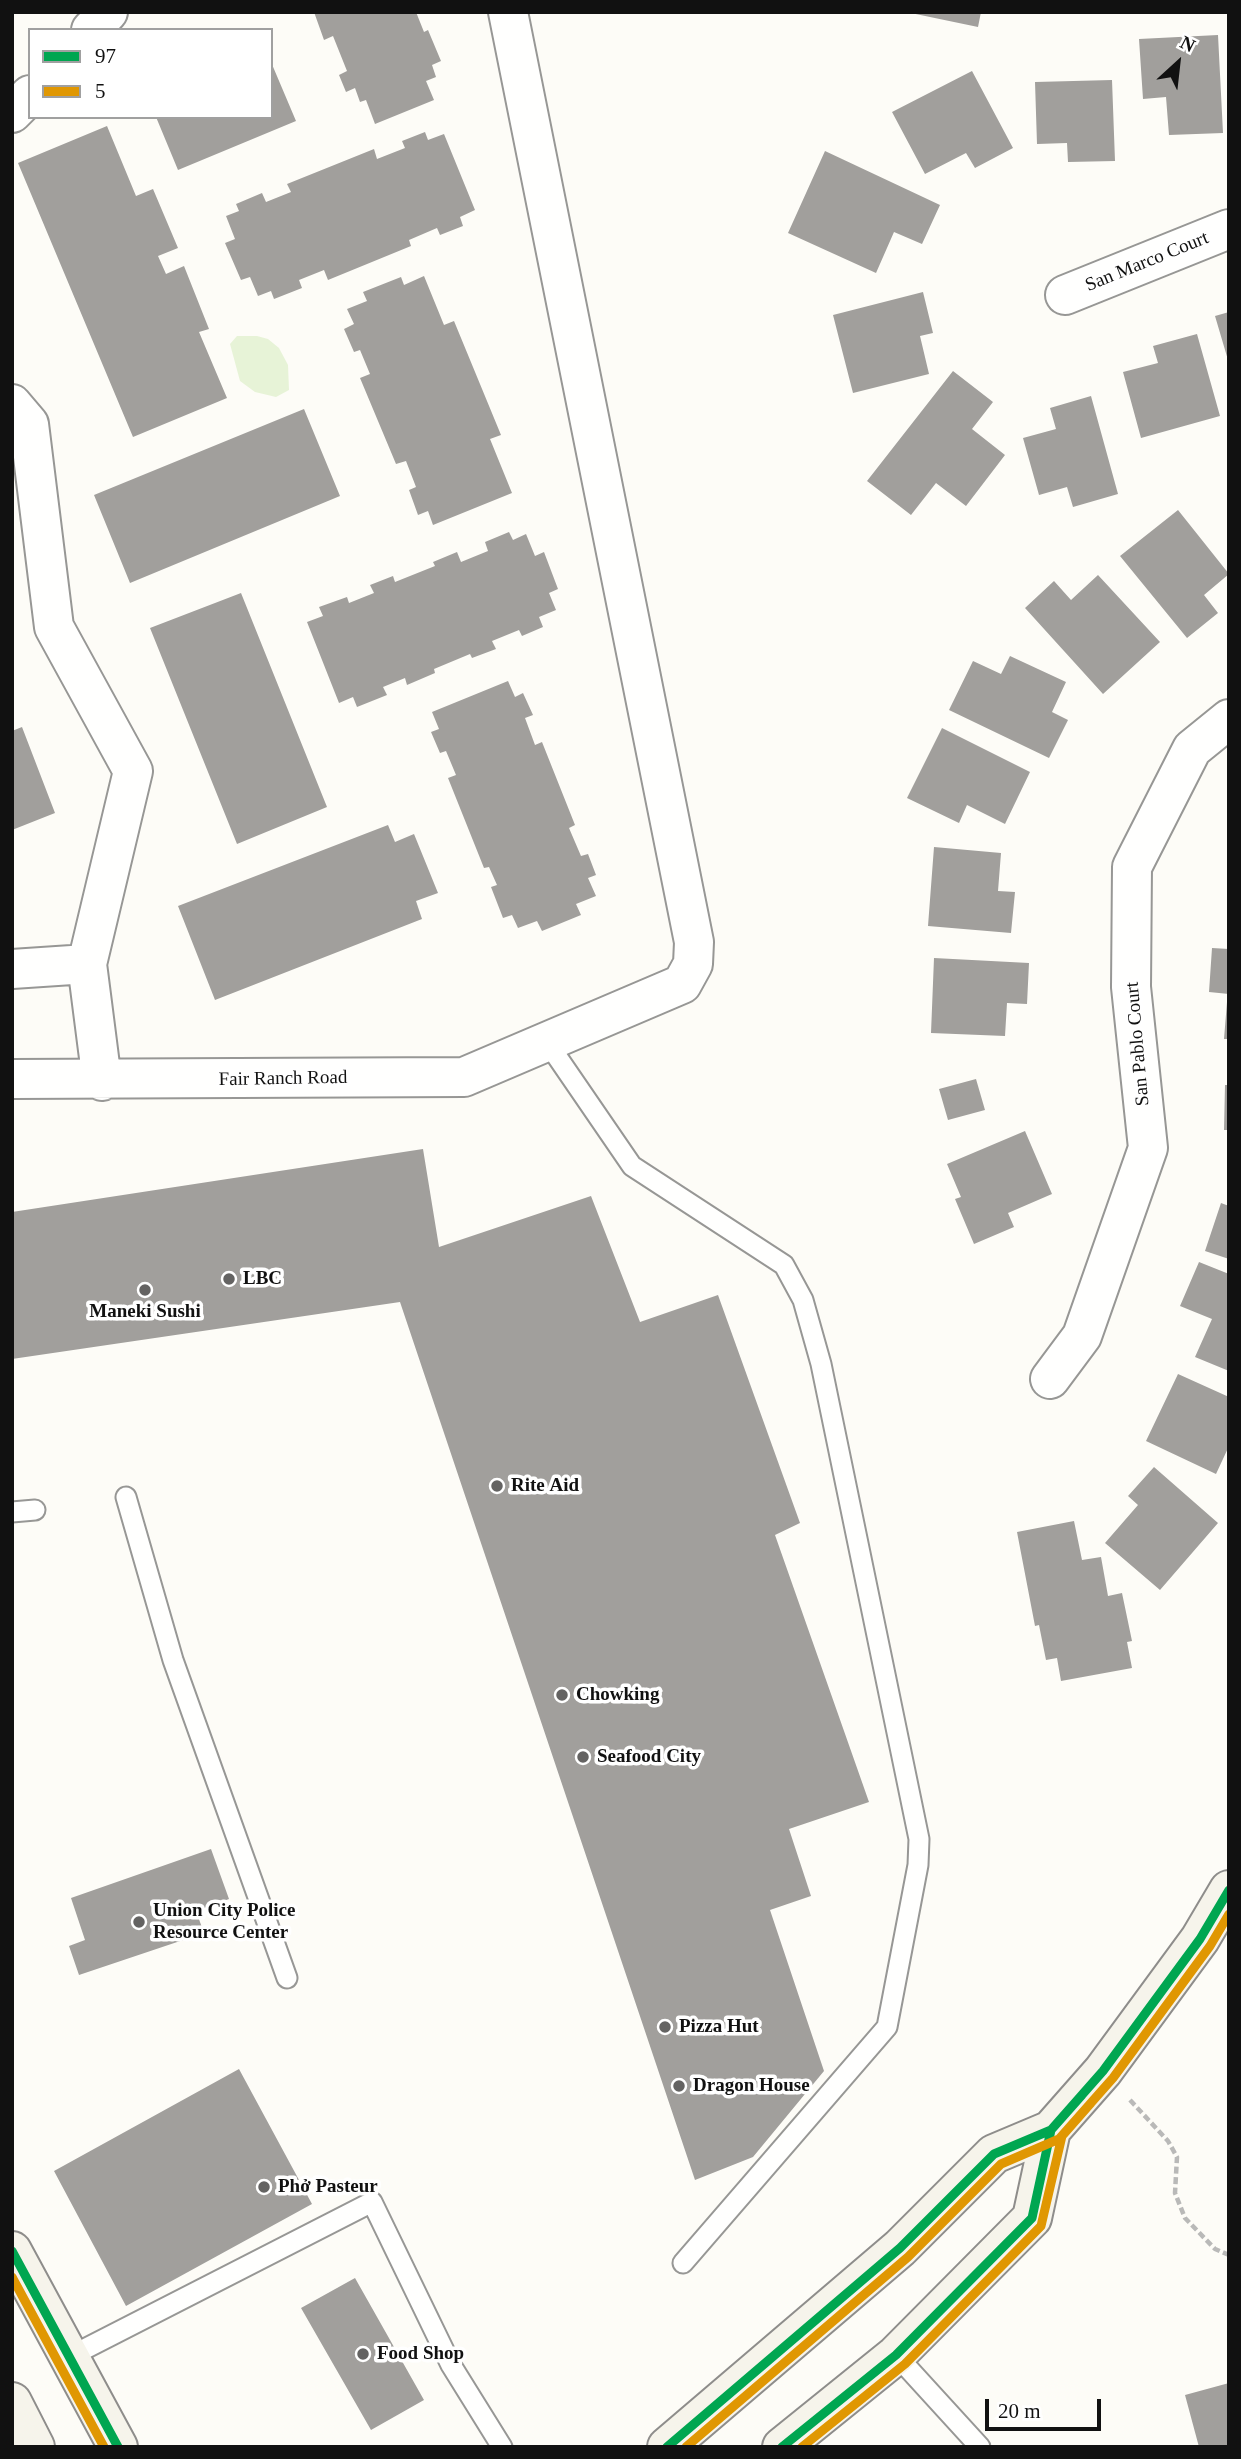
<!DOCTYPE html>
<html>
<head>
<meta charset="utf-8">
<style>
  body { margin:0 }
  #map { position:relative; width:1241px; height:2459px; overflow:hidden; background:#fdfcf7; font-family:"Times New Roman",serif }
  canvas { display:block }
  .frame { position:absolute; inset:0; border:14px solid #111; pointer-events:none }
  .legend { position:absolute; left:28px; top:28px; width:245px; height:91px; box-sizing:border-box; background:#fff; border:2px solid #a0a0a0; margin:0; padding:9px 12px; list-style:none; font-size:21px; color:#111 }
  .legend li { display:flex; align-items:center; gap:14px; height:35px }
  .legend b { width:35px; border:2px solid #a0a0a0 }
  .north { position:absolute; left:1143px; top:28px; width:70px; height:70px; -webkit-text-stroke:5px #fff; paint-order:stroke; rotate:27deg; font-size:19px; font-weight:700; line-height:28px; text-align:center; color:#111 }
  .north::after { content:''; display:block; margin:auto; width:24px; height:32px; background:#111; clip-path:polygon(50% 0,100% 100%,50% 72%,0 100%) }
  .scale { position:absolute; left:985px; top:2399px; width:116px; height:32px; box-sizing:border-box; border:4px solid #111; border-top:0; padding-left:9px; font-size:21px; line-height:24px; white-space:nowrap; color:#111; -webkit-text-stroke:5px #fff; paint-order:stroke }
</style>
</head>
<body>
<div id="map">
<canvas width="1241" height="2459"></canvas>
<div class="frame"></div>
<ul class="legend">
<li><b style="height:9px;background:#00a651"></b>97</li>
<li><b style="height:9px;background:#e09702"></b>5</li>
</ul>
<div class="north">N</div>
<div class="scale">20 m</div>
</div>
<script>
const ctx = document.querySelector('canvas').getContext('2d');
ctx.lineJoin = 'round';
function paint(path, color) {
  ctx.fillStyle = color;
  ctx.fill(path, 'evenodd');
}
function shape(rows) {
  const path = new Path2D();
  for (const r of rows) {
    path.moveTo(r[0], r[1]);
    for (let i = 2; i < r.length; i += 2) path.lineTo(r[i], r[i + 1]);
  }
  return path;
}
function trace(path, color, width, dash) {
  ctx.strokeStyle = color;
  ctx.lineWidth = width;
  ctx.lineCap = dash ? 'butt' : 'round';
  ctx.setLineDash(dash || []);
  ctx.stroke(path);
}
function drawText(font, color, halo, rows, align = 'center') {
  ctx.font = font + ' "Times New Roman",serif';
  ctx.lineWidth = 7;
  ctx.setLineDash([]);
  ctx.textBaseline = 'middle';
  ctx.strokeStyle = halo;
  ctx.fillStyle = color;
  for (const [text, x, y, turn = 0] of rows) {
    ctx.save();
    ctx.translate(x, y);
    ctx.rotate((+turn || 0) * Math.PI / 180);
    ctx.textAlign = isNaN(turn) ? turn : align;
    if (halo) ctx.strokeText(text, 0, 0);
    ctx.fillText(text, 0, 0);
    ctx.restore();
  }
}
paint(shape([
  [237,336,257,336,268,339,279,348,288,365,289,390,276,397,255,392,240,381,230,344]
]), '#e7f3d7');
paint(shape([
  [314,12,416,12,424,32,428,30,441,61,432,65,436,77,426,81,434,100,375,124,366,100,360,102,355,88,346,92,339,75,347,71,333,36,324,40],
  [906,12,981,12,978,27],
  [1218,35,1223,133,1169,135,1166,97,1143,99,1139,39],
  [271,62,296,121,178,170,156,117,271,117],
  [972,71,1013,148,975,168,966,153,925,174,892,112],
  [1112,80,1115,161,1068,162,1067,143,1037,144,1035,82],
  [107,126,136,196,153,189,178,248,158,256,166,274,184,266,209,329,199,332,227,398,133,437,18,163],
  [425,132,428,140,444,134,475,210,460,217,463,226,440,235,437,228,409,240,411,246,328,280,324,270,299,280,302,288,274,299,271,291,258,296,250,277,241,280,225,243,235,239,226,216,239,211,236,204,262,193,266,202,291,192,287,184,374,149,377,159,405,148,402,141],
  [825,151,940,205,922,244,894,232,876,273,788,233],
  [424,276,444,325,454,321,501,435,490,439,512,493,433,525,428,511,418,515,409,490,416,487,406,461,396,464,360,378,370,374,360,350,354,352,344,329,354,324,347,309,367,301,363,292,401,277,404,285],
  [923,292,933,333,920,336,929,374,853,393,833,315],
  [1229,312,1229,360,1228,360,1215,316],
  [1197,334,1220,416,1141,438,1123,372,1158,363,1153,346],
  [953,371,993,402,972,429,1005,455,966,506,936,483,911,515,867,481],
  [1091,396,1118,494,1073,507,1067,487,1039,495,1023,438,1056,429,1050,408],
  [304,409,340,496,130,583,94,495],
  [1178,510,1229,574,1204,595,1218,613,1187,638,1120,556],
  [509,532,513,540,526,534,535,556,544,552,558,589,549,593,556,610,539,617,543,627,522,636,519,630,492,641,496,649,472,658,470,654,434,669,435,673,407,685,405,678,383,687,387,695,357,707,353,697,339,703,307,622,323,616,319,607,347,597,349,603,374,593,370,585,393,576,395,582,435,566,433,562,457,552,461,562,488,551,485,542],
  [1098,575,1160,642,1103,694,1025,608,1054,581,1071,600],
  [241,593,327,807,237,844,150,628],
  [1010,656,1066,682,1052,712,1068,720,1049,758,949,710,973,661,1001,674],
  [508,681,515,697,523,693,533,715,525,718,535,745,542,742,575,825,569,828,581,856,588,854,596,875,588,878,596,896,576,904,581,915,542,931,537,921,518,928,512,915,503,918,491,887,497,885,489,867,484,868,448,778,456,775,446,751,440,753,431,732,439,729,432,712],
  [22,727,55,813,12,830,12,731],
  [942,728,1030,772,1005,824,967,805,959,823,907,798],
  [388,825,395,842,414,834,438,893,416,901,422,919,215,1000,178,906],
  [934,847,1001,853,998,891,1015,892,1011,933,928,926],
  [1212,948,1229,949,1229,994,1209,992],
  [934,958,1029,963,1027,1004,1007,1003,1005,1036,931,1033],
  [1227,1002,1229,1002,1229,1039,1224,1039],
  [976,1079,985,1110,948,1120,939,1089],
  [1225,1085,1229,1085,1229,1130,1224,1130],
  [1025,1131,1052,1194,1008,1213,1014,1227,974,1244,955,1199,961,1197,947,1164],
  [423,1149,439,1247,591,1196,640,1322,718,1295,800,1523,775,1535,869,1802,789,1829,811,1896,770,1910,824,2071,753,2157,695,2180,400,1302,12,1359,12,1212],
  [1221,1203,1229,1206,1229,1259,1205,1251],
  [1199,1262,1229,1274,1229,1371,1195,1357,1212,1319,1180,1306],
  [1178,1374,1229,1397,1229,1446,1216,1474,1146,1441],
  [1154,1467,1218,1523,1160,1590,1105,1543,1138,1505,1128,1496],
  [1074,1521,1082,1560,1101,1557,1108,1596,1122,1593,1132,1641,1127,1642,1132,1668,1061,1681,1057,1658,1046,1660,1039,1625,1035,1626,1017,1532],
  [211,1849,229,1899,196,1911,204,1933,79,1975,69,1946,85,1940,71,1898],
  [239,2069,312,2204,126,2306,54,2171],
  [355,2278,424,2400,371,2430,301,2308],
  [1229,2383,1229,2447,1199,2447,1185,2395]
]), '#a19f9c');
const lane = shape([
  [547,1042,632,1166,784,1265,803,1300,821,1364,919,1839,918,1865,887,2027,683,2263],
  [126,1497,173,1660,287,1978],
  [12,1512,35,1510],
  [896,2355,980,2447],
  [69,2357,372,2202,451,2365,502,2447]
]);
const street = shape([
  [91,30,108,12],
  [12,113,30,95],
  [1065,295,1229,229],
  [12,404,29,424,54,627,133,771,87,964,12,969],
  [87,964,102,1081],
  [12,1079,464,1077,682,984,693,964,694,942,508,12],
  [1050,1379,1082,1336,1148,1148,1131,987,1132,867,1192,749,1229,719]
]);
const secondary = shape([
  [12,2251,118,2447],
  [12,2402,35,2447],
  [667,2447,900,2248,994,2154,1051,2130,1103,2071,1200,1939,1229,1890],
  [782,2447,896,2355,1032,2218,1051,2130]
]);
trace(lane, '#979795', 23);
trace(street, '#979795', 42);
trace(secondary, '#8e8d8b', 42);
trace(shape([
  [1130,2100,1168,2141,1177,2157,1175,2193,1185,2218,1215,2249,1229,2255]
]), '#b9b9b8', 4.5, [7, 3.5]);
trace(lane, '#fffffe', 19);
trace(street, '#fffffe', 38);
trace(secondary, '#f6f4eb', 38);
trace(shape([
  [12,2251,118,2447],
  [667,2447,900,2248,994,2154,1051,2130,1103,2071,1200,1939,1229,1890],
  [782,2447,896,2355,1032,2218,1051,2130,1082,2095]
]), '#00a651', 9);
trace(shape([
  [12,2277,104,2447],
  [686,2447,908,2257,1001,2164,1059,2139,1113,2078,1210,1946,1229,1914],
  [802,2447,905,2364,1041,2226,1062,2136,1091,2103]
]), '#e09702', 9);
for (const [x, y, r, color] of [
  [229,1279,7,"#646362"],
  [145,1290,7,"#646362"],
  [497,1486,7,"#646362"],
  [562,1695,7,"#646362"],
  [583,1757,7,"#646362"],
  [139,1922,7,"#646362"],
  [665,2027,7,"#646362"],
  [679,2086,7,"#646362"],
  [264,2187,7,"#646362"],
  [363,2354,7,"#646362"]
]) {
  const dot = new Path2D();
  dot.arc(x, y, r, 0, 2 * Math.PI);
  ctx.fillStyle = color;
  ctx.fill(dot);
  trace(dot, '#fff', 2.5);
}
drawText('19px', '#111', '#fff', [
  ["San Marco Court",1147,262,-22],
  ["San Pablo Court",1138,1044,-95],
  ["Fair Ranch Road",283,1079,-1]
]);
drawText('bold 19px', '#111', '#fff', [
  ["LBC",243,1279],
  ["Maneki Sushi",145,1312,"center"],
  ["Rite Aid",511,1486],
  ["Chowking",576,1695],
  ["Seafood City",597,1757],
  ["Union City Police",153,1911],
  ["Resource Center",153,1933],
  ["Pizza Hut",679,2027],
  ["Dragon House",693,2086],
  ["Phở Pasteur",278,2187],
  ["Food Shop",377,2354]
], 'left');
</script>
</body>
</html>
